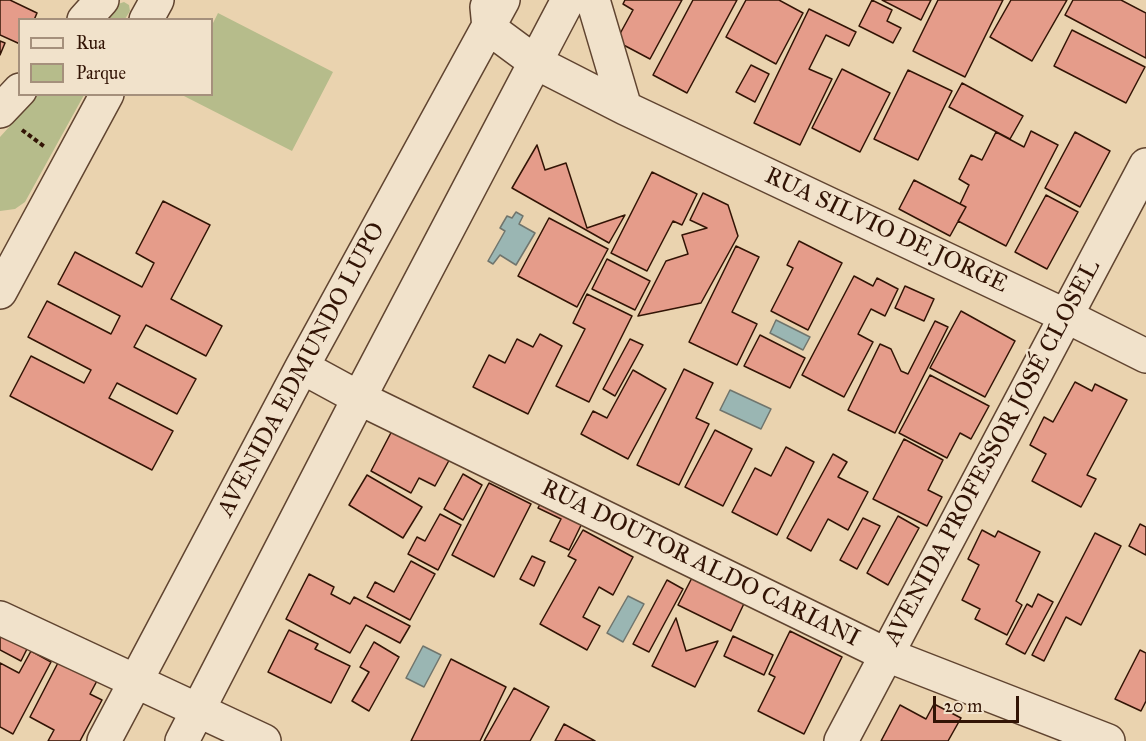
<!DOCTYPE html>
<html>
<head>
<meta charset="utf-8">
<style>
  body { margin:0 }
  #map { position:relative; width:1146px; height:741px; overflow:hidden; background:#ead3af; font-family:"IM FELL Great Primer",serif }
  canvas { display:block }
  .legend { position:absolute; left:18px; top:18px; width:195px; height:78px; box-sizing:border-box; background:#f1e2cb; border:2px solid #a5907c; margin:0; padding:8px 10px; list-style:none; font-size:18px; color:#321405 }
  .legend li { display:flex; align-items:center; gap:12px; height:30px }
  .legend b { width:30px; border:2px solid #a5907c }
  .scale { position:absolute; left:933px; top:696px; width:86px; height:27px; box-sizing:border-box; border:3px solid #321405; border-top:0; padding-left:8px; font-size:18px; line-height:21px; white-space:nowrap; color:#321405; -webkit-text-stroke:4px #f1e2cb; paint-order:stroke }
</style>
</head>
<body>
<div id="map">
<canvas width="1146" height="741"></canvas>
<ul class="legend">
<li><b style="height:8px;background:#f1e2cb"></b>Rua</li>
<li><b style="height:16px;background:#b6bc8b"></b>Parque</li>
</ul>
<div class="scale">20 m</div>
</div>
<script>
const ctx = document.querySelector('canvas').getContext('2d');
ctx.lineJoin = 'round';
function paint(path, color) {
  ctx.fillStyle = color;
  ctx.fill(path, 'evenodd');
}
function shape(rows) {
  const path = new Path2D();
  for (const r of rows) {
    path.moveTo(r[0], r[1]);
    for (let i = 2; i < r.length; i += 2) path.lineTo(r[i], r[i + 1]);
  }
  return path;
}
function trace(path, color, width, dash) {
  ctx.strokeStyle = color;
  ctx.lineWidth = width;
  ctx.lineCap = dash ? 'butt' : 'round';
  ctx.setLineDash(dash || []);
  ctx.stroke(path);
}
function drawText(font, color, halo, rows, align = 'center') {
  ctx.font = font + ' "IM FELL Great Primer",serif';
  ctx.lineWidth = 5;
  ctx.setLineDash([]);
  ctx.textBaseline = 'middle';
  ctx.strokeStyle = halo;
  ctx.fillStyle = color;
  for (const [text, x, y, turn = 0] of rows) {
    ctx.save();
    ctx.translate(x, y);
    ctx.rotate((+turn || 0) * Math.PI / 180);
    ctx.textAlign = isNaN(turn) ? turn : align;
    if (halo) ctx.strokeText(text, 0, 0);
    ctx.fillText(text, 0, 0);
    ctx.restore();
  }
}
paint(shape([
  [124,2,129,5,130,11,125,19,104,20,118,4],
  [218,13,333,72,292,151,182,95,212,94,212,25],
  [38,95,84,95,25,202,15,209,0,211,0,137]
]), '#b6bc8b');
const water = shape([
  [516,212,523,216,519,224,535,233,516,265,500,255,493,264,488,261,505,231,500,228,507,216,512,218,516,212],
  [776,320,810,337,803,350,770,333,776,320],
  [730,390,771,409,761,429,720,410,730,390],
  [628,596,644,604,623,642,607,633,628,596],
  [423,646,441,655,424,687,406,678,423,646]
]);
paint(water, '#9ab6b3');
trace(water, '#70756d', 1.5);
const building = shape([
  [0,0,10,0,37,13,34,20,20,20,20,44,0,35,0,0],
  [625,0,682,0,650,59,616,41,633,10,623,4,625,0],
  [693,0,737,0,687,93,653,75,693,0],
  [746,0,779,0,803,13,776,64,726,37,746,0],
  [872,0,892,10,887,21,901,28,893,43,859,26,872,0],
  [882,0,931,0,921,20,882,0],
  [938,0,1003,0,965,77,913,51,938,0],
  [1011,0,1067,0,1032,61,990,37,1011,0],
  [1073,0,1121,0,1146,13,1146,58,1065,15,1073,0],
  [809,9,856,32,849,46,826,35,809,69,832,79,800,145,754,123,809,9],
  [1072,30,1145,67,1126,103,1054,66,1072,30],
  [0,41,5,43,0,55,0,41],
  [751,65,769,74,755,102,736,92,751,65],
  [842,69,890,93,860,152,812,128,842,69],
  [908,70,952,91,918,160,874,139,908,70],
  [962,83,1023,116,1010,139,949,107,962,83],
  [1031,131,1058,145,1006,246,958,221,966,207,960,204,969,185,959,179,971,155,982,160,996,132,1024,147,1031,131],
  [1075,132,1110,151,1080,207,1045,188,1075,132],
  [537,145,545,170,566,163,587,228,625,215,609,243,512,188,537,145],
  [652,172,697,194,682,225,673,221,647,271,611,253,652,172],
  [914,180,966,207,950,236,899,209,914,180],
  [703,193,728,205,738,236,701,303,638,316,666,261,688,254,682,235,707,228,690,220,703,193],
  [1046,195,1078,212,1047,269,1015,252,1046,195],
  [163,201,210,225,171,299,222,326,206,356,146,325,134,347,196,379,177,414,117,383,109,398,173,431,152,470,10,396,31,356,84,383,91,370,28,337,47,301,111,334,120,316,58,284,75,252,142,287,154,263,136,253,163,201],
  [549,218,608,249,577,307,518,276,549,218],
  [799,241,842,263,808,330,771,311,793,268,787,265,799,241],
  [736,246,759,257,732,312,757,324,737,365,689,342,736,246],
  [607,259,650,281,635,310,592,289,607,259],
  [854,276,873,286,877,278,898,289,885,316,871,309,858,334,873,342,844,397,802,375,854,276],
  [905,286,934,299,924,321,895,308,905,286],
  [587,294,632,316,589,402,556,386,585,329,573,323,587,294],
  [961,311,1015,341,985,397,930,368,961,311],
  [935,321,948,327,895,433,848,410,880,344,891,349,901,371,908,374,935,321],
  [540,334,562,346,528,414,473,387,489,355,505,363,517,339,533,347,540,334],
  [760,335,805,358,790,388,744,366,760,335],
  [630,339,643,345,615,396,603,389,630,339],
  [684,369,713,383,696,418,709,424,679,485,637,465,684,369],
  [633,370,666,389,628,459,581,434,593,411,607,418,633,370],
  [930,375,989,406,971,439,960,433,947,458,899,433,930,375],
  [1075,382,1092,391,1095,384,1127,400,1087,475,1096,479,1081,507,1032,481,1046,454,1030,445,1044,417,1053,422,1075,382],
  [395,425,452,455,435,486,419,478,411,493,371,471,395,425],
  [715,430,752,449,723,506,685,487,715,430],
  [904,439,943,460,928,490,942,497,927,526,873,499,904,439],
  [786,447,814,462,777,535,732,512,755,468,771,476,786,447],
  [833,454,847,462,838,477,868,492,848,530,828,519,811,551,787,538,833,454],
  [463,474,482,485,463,520,444,509,463,474],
  [367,475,422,507,403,538,349,505,367,475],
  [489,483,531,504,494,577,452,555,489,483],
  [546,493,587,513,569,550,550,541,561,519,538,508,546,493],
  [440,514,461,525,438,570,408,554,417,537,425,541,440,514],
  [898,516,919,528,888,585,867,573,898,516],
  [863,518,880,526,857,569,840,560,863,518],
  [1140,524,1146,527,1146,555,1129,546,1140,524],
  [583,530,633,557,613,595,599,587,583,617,600,626,587,650,540,624,576,560,568,556,583,530],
  [982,530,995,537,998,531,1040,552,1016,601,1022,605,1007,635,975,619,980,609,962,600,979,565,968,559,982,530],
  [1095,533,1121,546,1081,625,1066,617,1044,661,1032,655,1095,533],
  [532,556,545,562,534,586,520,579,532,556],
  [411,561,435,574,410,620,367,597,375,582,394,592,411,561],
  [697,568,749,593,731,631,678,605,697,568],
  [309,574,334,587,331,594,350,604,354,597,410,626,400,643,366,625,350,653,286,619,309,574],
  [667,580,683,589,649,652,633,644,667,580],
  [1038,594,1053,602,1025,654,1006,644,1027,604,1032,607,1038,594],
  [676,618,686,651,718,641,695,687,652,666,676,618],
  [289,630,318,644,315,649,350,666,331,703,268,672,289,630],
  [790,631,842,657,804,734,758,711,775,677,769,674,790,631],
  [0,634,29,645,21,661,0,650,0,634],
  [733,636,773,655,764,675,724,656,733,636],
  [374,642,399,657,369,711,352,701,369,672,360,667,374,642],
  [1140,650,1146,653,1146,701,1141,711,1115,699,1140,650],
  [31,651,51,662,13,734,0,727,0,663,19,673,31,651],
  [61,657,99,677,90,694,102,700,80,741,48,741,54,730,30,717,61,657],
  [451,659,506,687,480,741,411,741,451,659],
  [514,688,549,707,530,741,484,741,514,688],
  [934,704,961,718,948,741,881,741,900,705,926,719,934,704],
  [564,724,595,741,555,741,564,724]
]);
paint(building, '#e59c8a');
trace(building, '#321405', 1.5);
const minor = shape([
  [593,0,625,108],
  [487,7,489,28,535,62,625,108,1066,316,1146,356],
  [84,20,102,0],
  [146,20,157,0],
  [0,111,20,90],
  [0,292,107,94],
  [302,367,359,398,887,655,1108,741],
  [0,618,264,741],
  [104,741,302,367,503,0],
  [182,741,359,398,568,0],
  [841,741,1146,165]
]);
trace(minor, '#604430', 36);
trace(shape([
  [22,130,45,147]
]), '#321405', 4, [4.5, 3]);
trace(minor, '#f1e2cb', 33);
drawText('24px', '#321405', '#f1e2cb', [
  ["RUA SILVIO DE JORGE",886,231,25],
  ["AVENIDA EDMUNDO LUPO",302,370,-62],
  ["AVENIDA PROFESSOR JOSÉ CLOSEL",993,453,-62],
  ["RUA DOUTOR ALDO CARIANI",700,564,26]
]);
</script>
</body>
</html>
